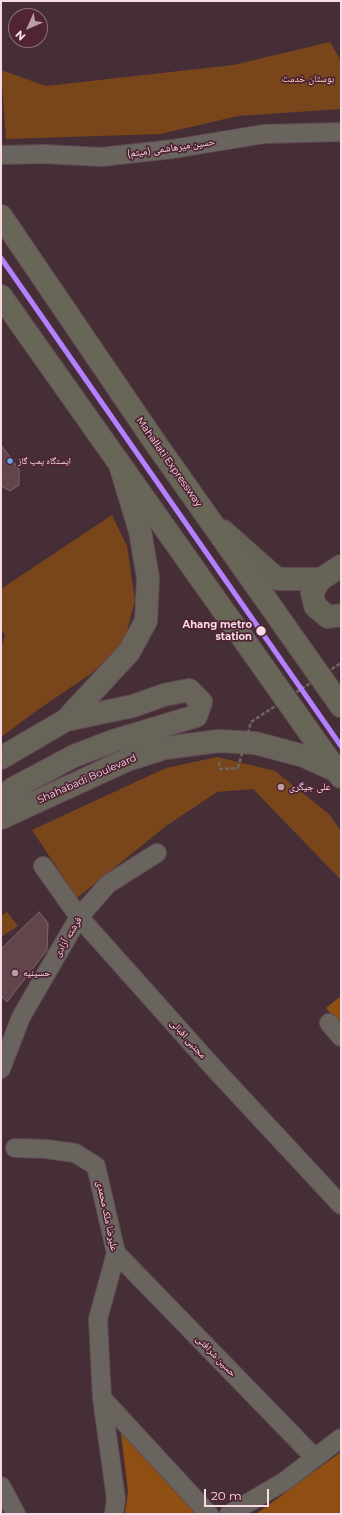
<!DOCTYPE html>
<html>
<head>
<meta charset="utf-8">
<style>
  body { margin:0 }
  #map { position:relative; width:342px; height:1515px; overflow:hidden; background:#462e37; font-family:Montserrat,sans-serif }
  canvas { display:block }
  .frame { position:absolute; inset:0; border:2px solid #f8dbe4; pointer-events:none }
  .north { position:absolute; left:8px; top:8px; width:40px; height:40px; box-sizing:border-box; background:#502435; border:1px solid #936d7b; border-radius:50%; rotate:225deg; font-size:11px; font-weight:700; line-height:16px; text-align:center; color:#f8dbe4 }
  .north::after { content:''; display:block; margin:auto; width:14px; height:18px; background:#ba9ea7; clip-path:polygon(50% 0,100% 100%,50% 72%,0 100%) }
  .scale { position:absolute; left:204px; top:1489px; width:65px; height:18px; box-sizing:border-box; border:2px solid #f8dbe4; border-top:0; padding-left:5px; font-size:12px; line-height:14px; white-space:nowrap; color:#f8dbe4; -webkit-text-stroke:3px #502435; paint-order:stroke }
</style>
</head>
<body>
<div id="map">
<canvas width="342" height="1515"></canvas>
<div class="frame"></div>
<div class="north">N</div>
<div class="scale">20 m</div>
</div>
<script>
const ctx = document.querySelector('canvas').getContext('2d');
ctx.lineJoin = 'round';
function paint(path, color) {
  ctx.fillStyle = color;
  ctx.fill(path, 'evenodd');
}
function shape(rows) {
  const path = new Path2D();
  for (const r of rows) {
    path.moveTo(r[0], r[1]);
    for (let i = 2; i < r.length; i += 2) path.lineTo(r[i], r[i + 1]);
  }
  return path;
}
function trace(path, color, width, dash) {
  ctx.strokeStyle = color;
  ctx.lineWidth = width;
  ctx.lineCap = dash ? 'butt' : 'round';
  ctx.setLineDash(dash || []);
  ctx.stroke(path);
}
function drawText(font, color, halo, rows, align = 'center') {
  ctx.font = font + ' Montserrat,"Noto Naskh Arabic",sans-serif';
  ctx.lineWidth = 3.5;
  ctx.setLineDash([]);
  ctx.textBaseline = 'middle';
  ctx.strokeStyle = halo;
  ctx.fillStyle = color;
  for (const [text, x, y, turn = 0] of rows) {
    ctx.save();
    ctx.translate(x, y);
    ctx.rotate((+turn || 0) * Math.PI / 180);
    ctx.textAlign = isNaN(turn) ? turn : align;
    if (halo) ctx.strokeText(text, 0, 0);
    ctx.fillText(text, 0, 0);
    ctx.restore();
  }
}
paint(shape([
  [330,42,341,61,341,109,238,116,160,134,6,139,1,70,46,86,233,65],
  [112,515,127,546,135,600,124,642,92,673,39,709,1,737,1,648,5,636,1,628,1,589],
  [217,757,275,771,329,814,341,831,341,880,253,789,217,792,166,826,77,898,32,830,166,768],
  [7,912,18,926,1,937,1,916]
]), '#79451b');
paint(shape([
  [341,996,341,1025,326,1008],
  [121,1433,197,1514,125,1514,128,1492],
  [341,1452,341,1514,256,1514]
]), '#904f12');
const building = shape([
  [1,445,19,469,19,485,10,491,1,486,1,445],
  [39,912,48,923,47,950,7,1002,1,996,1,949,39,912]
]);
paint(building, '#61454b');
trace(building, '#7b676b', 1);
const minor = shape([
  [1,155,44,154,101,157,173,149,264,134,341,132],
  [43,866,79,917,211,1065,341,1205],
  [329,1023,341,1037],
  [1,1069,21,1017,79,917,108,884,157,853],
  [15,1148,46,1149,75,1153,96,1166,116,1253,98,1319,102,1398,116,1499,114,1514],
  [116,1253,315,1458],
  [102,1398,209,1514],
  [1,1486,16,1514],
  [229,1514,285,1481,341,1438]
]);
const secondary = shape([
  [1,758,66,720,129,652,146,621,148,578,140,531,121,468],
  [1,799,12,789,74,756,113,741,196,716,201,702,189,690,164,695,133,706,66,720],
  [1,818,127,760,165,748,219,741,255,743,304,756,337,771]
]);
const primary = shape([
  [223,531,277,579,321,579],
  [341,566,321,579,312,592,315,606,328,617,341,615]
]);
const trunk = shape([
  [1,216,154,441,341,706],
  [1,296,341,777]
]);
trace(minor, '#614b54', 20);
trace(secondary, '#614b54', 24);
trace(primary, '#614b54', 24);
trace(trunk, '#614b54', 24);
trace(shape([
  [219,762,220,769,238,768]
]), '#6e6664', 2.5, [4, 2]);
trace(minor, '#69645d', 18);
trace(secondary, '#686459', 22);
trace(primary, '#656456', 22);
trace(trunk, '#676657', 22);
trace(shape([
  [238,768,251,722,341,663]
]), '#6e6664', 2.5, [4, 2]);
trace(shape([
  [1,258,341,746]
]), '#b480ff', 5);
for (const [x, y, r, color] of [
  [10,461,3.5,"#60acee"],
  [261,631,5.5,"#f8dbe4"],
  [281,787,4,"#ba9ea7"],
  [15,973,4,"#ba9ea7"]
]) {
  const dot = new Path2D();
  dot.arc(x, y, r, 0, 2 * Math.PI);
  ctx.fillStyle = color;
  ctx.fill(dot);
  trace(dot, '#502435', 1.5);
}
drawText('9px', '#f8dbe4', '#502435', [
  ["ایستگاه پمپ گاز",18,461]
], 'left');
drawText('10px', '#ffd6b8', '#502435', [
  ["بوستان خدمت",308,79]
]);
drawText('10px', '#f8dbe4', '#502435', [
  ["حسین میرهاشمی (میثم)",171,148,-8],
  ["Mahallati Expressway",169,462,55],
  ["Shahabadi Boulevard",87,779,-24],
  ["فرشته آزادی",68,937,-59],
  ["مجتبی اقبالی",188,1039,48],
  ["علیرضا ملک محمدی",107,1216,78],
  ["حسین شرافتی",216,1356,46]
]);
drawText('bold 10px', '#f8dbe4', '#502435', [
  ["Ahang metro",252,625],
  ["station",252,637]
], 'right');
drawText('10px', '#f8dbe4', '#502435', [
  ["علی جیگری",289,787],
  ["حسینیه",23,973]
], 'left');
</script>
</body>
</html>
